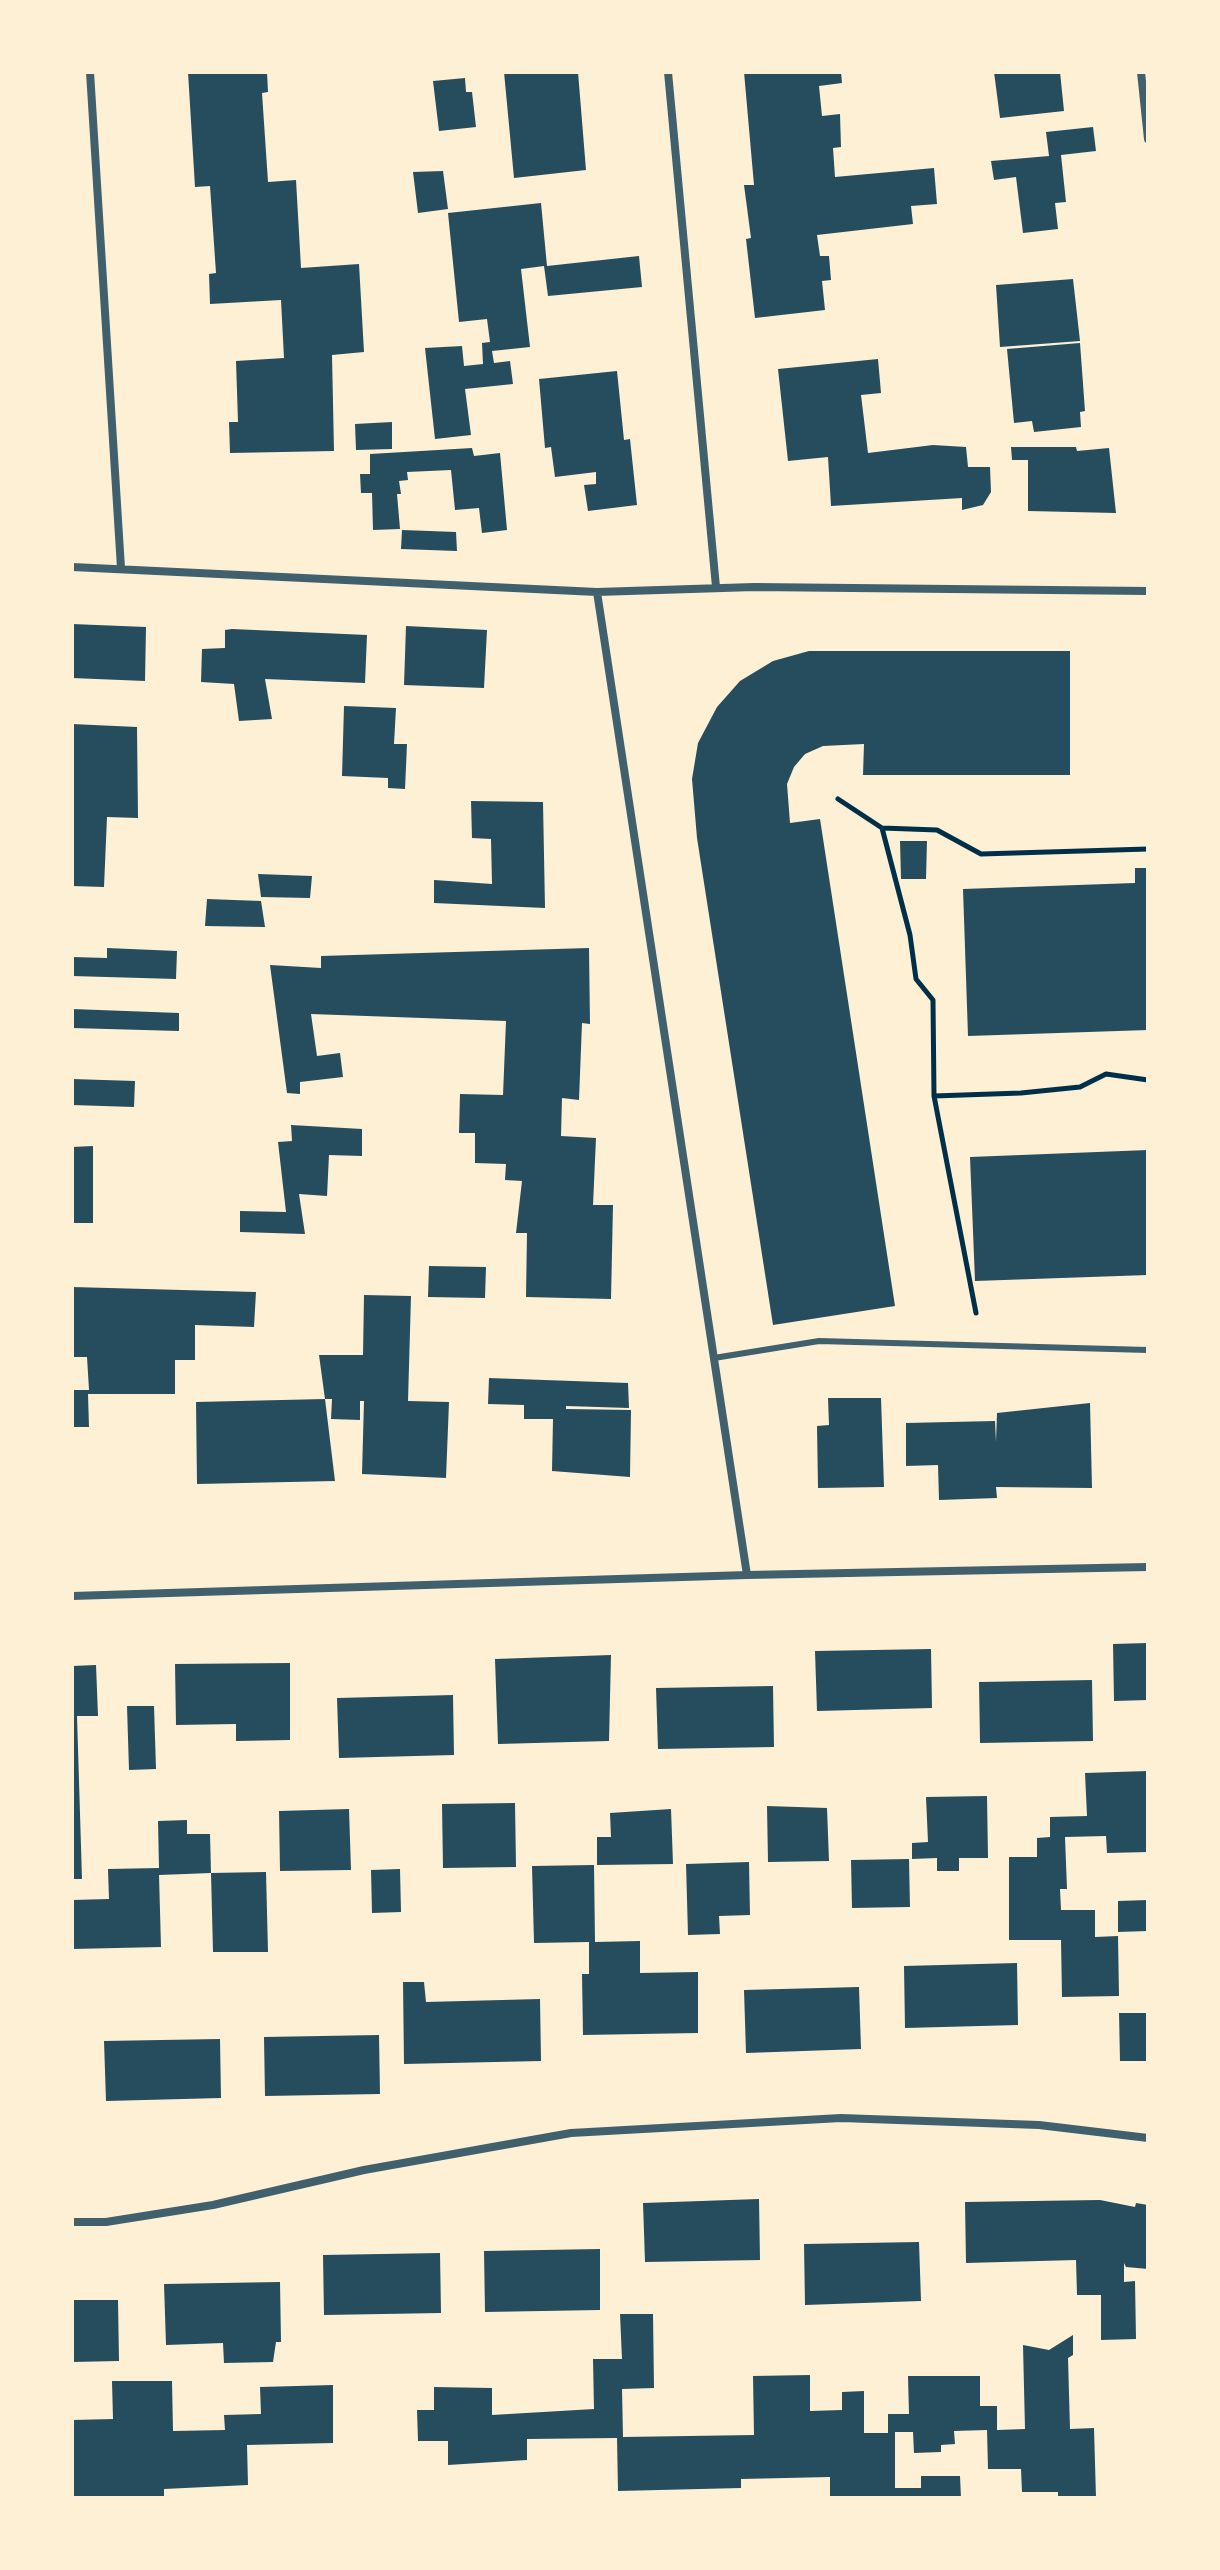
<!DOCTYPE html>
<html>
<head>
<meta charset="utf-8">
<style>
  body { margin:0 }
  #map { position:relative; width:1220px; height:2570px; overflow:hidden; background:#fdf0d5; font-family:"DejaVu Sans",sans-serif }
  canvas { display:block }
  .frame { position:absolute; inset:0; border:74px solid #fdf0d5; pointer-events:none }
</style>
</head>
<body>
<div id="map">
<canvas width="1220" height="2570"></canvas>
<div class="frame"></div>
</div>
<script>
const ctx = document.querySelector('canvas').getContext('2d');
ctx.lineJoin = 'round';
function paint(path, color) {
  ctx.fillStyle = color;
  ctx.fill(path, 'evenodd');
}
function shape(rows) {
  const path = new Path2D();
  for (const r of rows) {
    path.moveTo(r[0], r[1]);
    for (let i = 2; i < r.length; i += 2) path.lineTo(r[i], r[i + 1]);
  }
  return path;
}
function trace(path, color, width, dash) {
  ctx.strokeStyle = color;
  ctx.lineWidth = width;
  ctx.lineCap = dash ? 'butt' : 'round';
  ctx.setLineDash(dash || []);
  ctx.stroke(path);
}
paint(shape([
  [188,72,267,72,268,92,262,93,268,182,296,180,301,268,359,264,364,352,332,355,334,451,230,453,229,422,238,422,236,361,284,358,281,300,210,304,209,274,216,273,210,186,195,187],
  [504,72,578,72,586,170,514,178],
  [744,72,841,72,842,83,819,86,822,116,840,114,841,147,833,148,835,177,934,168,937,204,911,206,913,224,817,235,820,256,829,256,831,280,822,281,825,310,755,318,746,239,751,238,744,185,754,185],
  [994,72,1060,72,1064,111,1000,118],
  [465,78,466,92,472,92,476,127,439,131,433,81],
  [1093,127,1096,151,1061,155,1066,202,1055,203,1058,229,1023,233,1016,177,994,180,991,161,1049,156,1046,132],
  [443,171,448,209,418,213,413,172],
  [541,203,547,266,639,256,642,287,548,296,544,266,521,269,530,347,492,351,494,363,510,361,513,384,465,389,471,435,435,439,425,348,462,346,464,366,483,364,482,343,490,342,487,319,459,322,448,213],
  [1073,279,1080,341,1000,347,996,285],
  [1080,343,1085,411,1080,412,1081,427,1034,432,1032,421,1014,423,1007,349],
  [878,359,881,393,861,395,868,453,933,445,966,447,968,467,990,467,991,492,983,505,962,510,962,498,831,506,828,457,788,461,778,369],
  [617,371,624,440,630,439,637,505,588,511,584,485,596,484,596,472,555,477,551,447,545,448,539,379],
  [392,422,392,449,356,450,355,424],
  [1011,447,1076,447,1077,451,1109,448,1116,513,1028,511,1028,460,1012,460],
  [472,448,474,456,500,453,507,530,482,533,479,508,455,510,451,470,407,472,408,480,399,481,401,494,397,494,400,529,373,530,372,493,361,493,360,474,370,474,370,454],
  [402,530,456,532,457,551,401,549],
  [72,624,146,627,145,681,72,678],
  [406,626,487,630,484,688,404,685],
  [232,629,367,635,365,683,265,679,272,719,239,721,234,684,201,682,202,649,225,648,225,630],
  [809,651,1070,651,1070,775,863,775,864,744,823,746,805,754,794,767,787,784,790,823,820,819,895,1306,773,1325,697,838,692,779,698,743,717,707,740,681,773,661],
  [344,706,396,708,394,744,407,744,405,789,388,788,388,778,342,776],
  [72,724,137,727,138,818,107,817,104,887,72,886],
  [471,801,543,802,545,908,434,903,434,880,492,884,491,839,472,838],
  [900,841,927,841,926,879,901,879],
  [1135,868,1148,868,1148,1030,968,1036,963,889,1135,883],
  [258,874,312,876,310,898,261,897],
  [207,899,261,901,265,927,205,926],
  [107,948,177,951,176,979,72,976,72,957,107,958],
  [589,948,590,1024,582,1023,579,1100,562,1098,561,1136,596,1138,593,1205,613,1205,611,1299,526,1297,527,1233,516,1233,522,1181,505,1180,506,1164,475,1163,475,1133,459,1133,460,1094,503,1095,506,1021,311,1014,317,1056,340,1053,343,1077,300,1082,300,1094,287,1093,270,965,321,968,321,956],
  [72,1009,179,1013,179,1031,72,1028],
  [72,1079,135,1081,134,1107,72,1105],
  [291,1125,362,1129,362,1156,329,1155,327,1196,299,1194,305,1234,240,1232,240,1211,286,1212,278,1142,292,1141],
  [93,1146,93,1223,72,1223,72,1147],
  [1148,1150,1148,1275,975,1281,970,1157],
  [429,1266,486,1267,485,1298,428,1297],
  [72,1287,256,1292,254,1327,195,1325,195,1360,175,1360,175,1394,88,1394,89,1427,72,1427,72,1390,89,1390,87,1357,72,1357],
  [364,1295,411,1296,408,1401,449,1402,446,1478,362,1474,364,1401,360,1401,360,1420,331,1419,332,1399,325,1399,319,1355,363,1355],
  [489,1378,628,1383,629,1408,566,1406,566,1409,631,1410,630,1477,552,1471,553,1419,524,1419,524,1405,488,1404],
  [828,1398,881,1398,884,1487,818,1488,817,1426,829,1425],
  [325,1399,335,1481,197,1484,196,1402],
  [1090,1403,1092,1488,996,1487,997,1498,939,1500,938,1465,906,1466,906,1423,995,1421,996,1442,997,1413],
  [1148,1643,1148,1700,1114,1701,1113,1644],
  [931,1649,932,1708,817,1711,815,1651],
  [611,1655,609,1741,498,1744,495,1659],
  [290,1663,290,1740,236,1741,236,1724,176,1725,175,1664],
  [96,1665,98,1716,77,1716,82,1879,72,1879,72,1666],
  [1092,1680,1093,1741,980,1743,979,1682],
  [773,1686,774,1747,658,1749,656,1688],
  [453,1695,454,1755,339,1758,337,1698],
  [127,1706,154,1706,156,1769,129,1770],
  [1148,1771,1148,1852,1107,1853,1106,1836,1065,1837,1067,1889,1060,1889,1061,1910,1095,1910,1095,1937,1118,1936,1119,1996,1062,1997,1061,1940,1009,1940,1009,1857,1037,1857,1037,1838,1050,1837,1050,1817,1087,1816,1085,1773],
  [987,1796,988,1858,959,1858,959,1871,937,1871,937,1858,912,1859,912,1843,928,1842,926,1797],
  [515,1803,516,1867,443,1868,442,1804],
  [767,1806,827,1808,829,1861,768,1862],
  [349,1809,351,1870,280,1871,279,1811],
  [671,1809,673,1864,597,1865,597,1837,611,1837,610,1813],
  [187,1820,187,1834,210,1834,211,1873,266,1872,268,1952,213,1952,211,1873,159,1875,161,1947,72,1949,72,1900,109,1899,108,1869,159,1868,158,1821],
  [909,1859,910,1907,852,1908,851,1860],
  [749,1862,750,1915,719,1916,720,1934,688,1935,686,1864],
  [594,1865,595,1942,640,1941,640,1973,698,1972,698,2033,583,2035,582,1974,589,1974,589,1942,534,1943,532,1866],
  [400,1869,401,1912,372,1913,371,1870],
  [1148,1900,1148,1931,1118,1932,1118,1901],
  [1017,1963,1018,2025,905,2028,904,1966],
  [403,1982,424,1982,426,2002,540,1999,541,2061,404,2064],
  [859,1987,861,2049,746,2053,744,1990],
  [1119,2013,1148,2013,1148,2061,1120,2061],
  [379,2035,380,2094,265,2096,264,2037],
  [220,2039,221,2098,106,2101,104,2041],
  [759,2199,760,2260,645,2262,643,2203],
  [1100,2200,1135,2207,1136,2203,1148,2205,1148,2269,1126,2267,1124,2263,1124,2282,1135,2281,1136,2339,1101,2340,1101,2295,1077,2295,1076,2260,966,2263,965,2202],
  [919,2242,921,2301,805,2305,804,2244],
  [600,2249,600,2310,485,2312,484,2251],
  [440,2253,441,2313,324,2315,323,2255],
  [280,2282,281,2342,276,2342,273,2362,224,2363,223,2343,166,2345,164,2284],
  [72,2300,118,2300,119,2361,72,2362],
  [620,2314,653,2314,654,2388,622,2389,623,2437,754,2435,753,2376,810,2375,810,2411,842,2410,842,2392,864,2391,864,2433,888,2433,888,2414,909,2414,908,2376,980,2376,980,2406,997,2406,997,2430,1025,2429,1023,2345,1049,2350,1073,2335,1073,2355,1068,2358,1070,2429,1094,2428,1096,2498,1058,2498,1058,2492,1022,2492,1021,2469,988,2469,987,2430,954,2431,955,2444,941,2445,941,2452,914,2453,913,2432,895,2432,895,2488,921,2488,921,2476,960,2476,961,2498,830,2498,830,2477,741,2479,741,2488,618,2491,617,2438,527,2439,527,2460,448,2465,448,2441,418,2441,417,2410,434,2410,434,2387,492,2388,492,2415,594,2409,593,2359,622,2359],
  [112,2381,172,2381,173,2431,225,2430,224,2415,261,2414,260,2387,333,2385,333,2443,247,2445,248,2485,164,2489,164,2498,72,2498,72,2420,113,2419]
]), '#264d5e');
trace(shape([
  [838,799,882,828,937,830,981,854,1148,849],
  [882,828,910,935,916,979,933,1000,934,1096,976,1313],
  [934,1096,1021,1093,1080,1087,1106,1074,1148,1080]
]), '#003049', 5);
trace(shape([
  [714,1358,819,1341,1148,1350]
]), '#3f606c', 6);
trace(shape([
  [90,72,121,568],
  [668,72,716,587],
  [1141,72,1148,139],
  [72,567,597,592,754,587,1148,591],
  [597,592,747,1575],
  [72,1596,747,1575,1148,1567],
  [72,2222,106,2222,213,2205,364,2170,571,2133,841,2118,1039,2125,1148,2138]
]), '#3f606c', 8);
</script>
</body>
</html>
